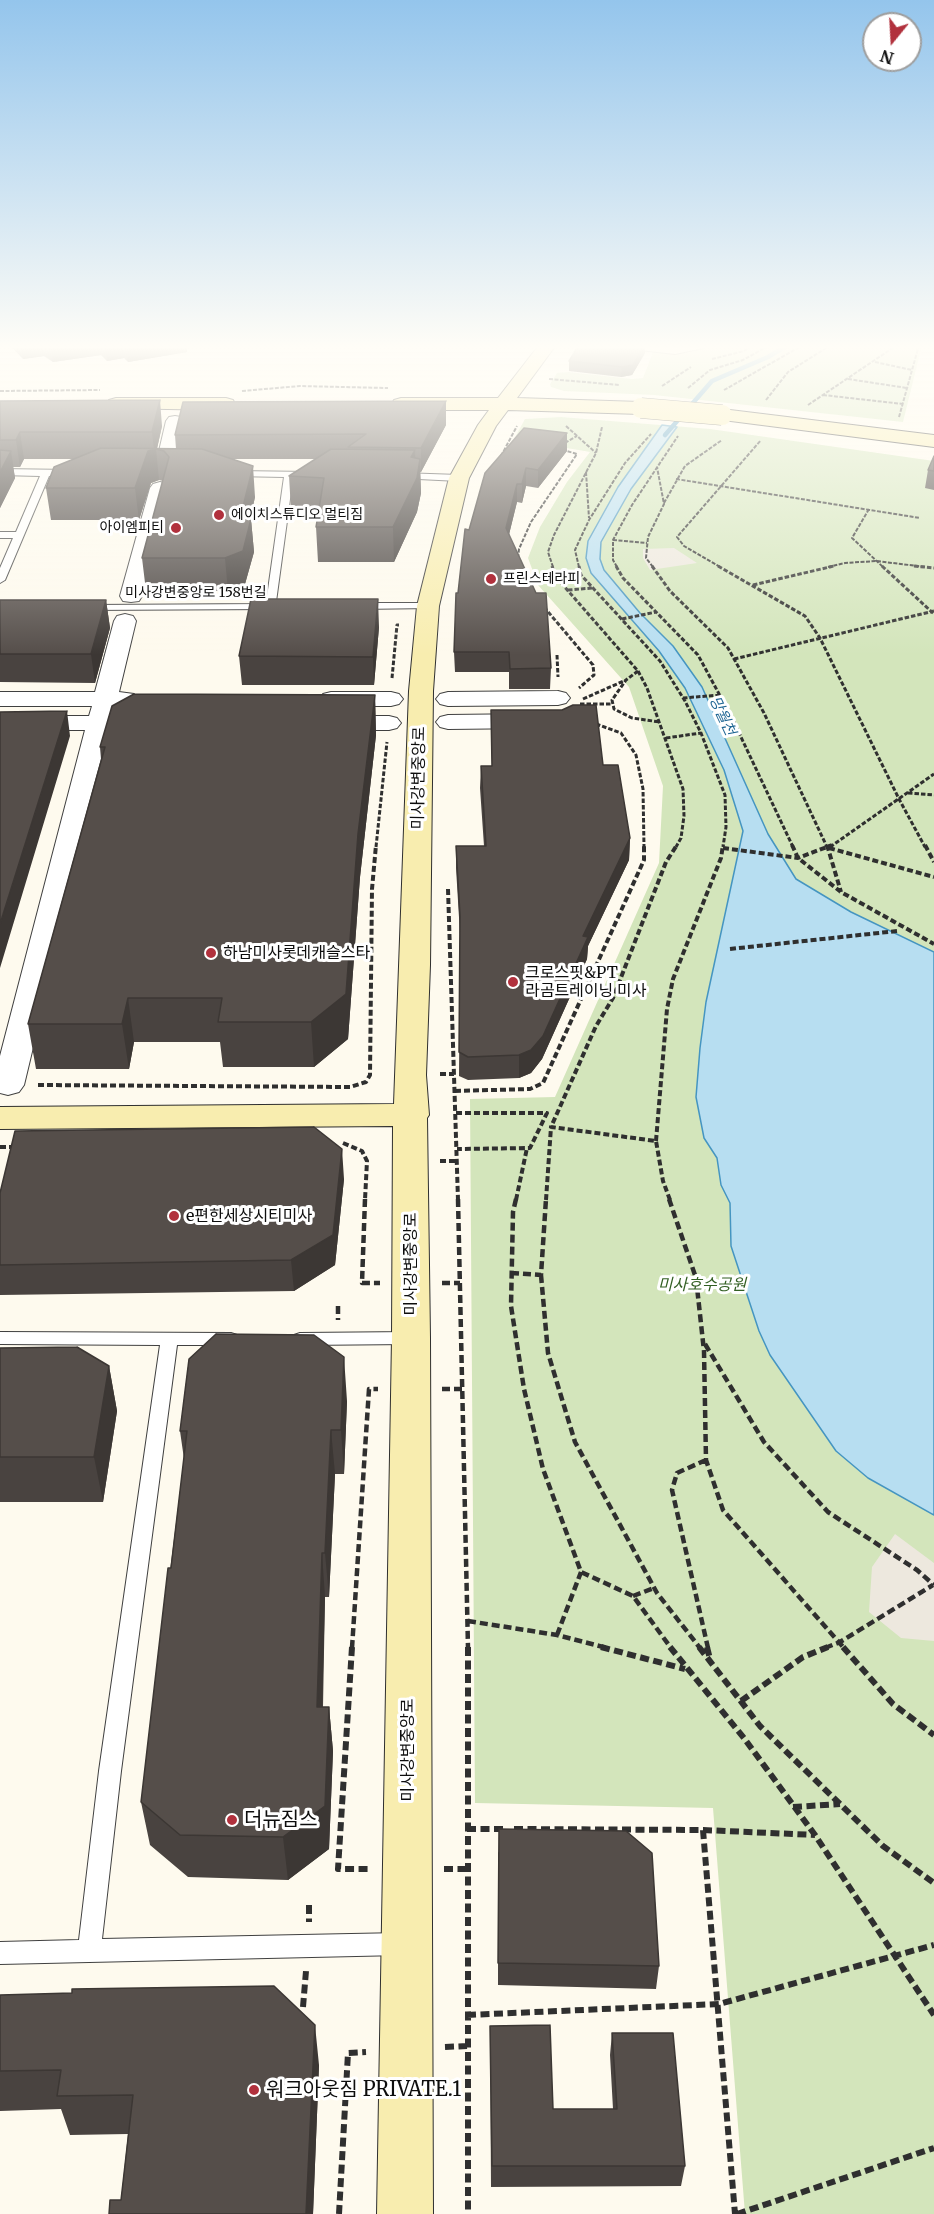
<!DOCTYPE html>
<html>
<head>
<meta charset="utf-8">
<style>
  body { margin:0 }
  #map { position:relative; width:934px; height:2214px; overflow:hidden; background:#fefaee; font-family:Merriweather,serif }
  canvas { display:block }
  .north { position:absolute; left:862px; top:12px; width:60px; height:60px; box-sizing:border-box; background:#fff; border:2px solid #9e9e9e; border-radius:50%; rotate:198deg; font-size:16px; font-weight:700; line-height:24px; text-align:center; color:#0d0d0d }
  .north::after { content:''; display:block; margin:auto; width:21px; height:27px; background:#b1313d; clip-path:polygon(50% 0,100% 100%,50% 72%,0 100%) }
</style>
</head>
<body>
<div id="map">
<canvas width="934" height="2214"></canvas>
<div class="north">N</div>
</div>
<script>
const ctx = document.querySelector('canvas').getContext('2d');
ctx.lineJoin = 'round';
function paint(path, color) {
  ctx.fillStyle = color;
  ctx.fill(path, 'evenodd');
}
function shape(rows) {
  const path = new Path2D();
  for (const r of rows) {
    path.moveTo(r[0], r[1]);
    for (let i = 2; i < r.length; i += 2) path.lineTo(r[i], r[i + 1]);
  }
  return path;
}
function trace(path, color, width, dash) {
  ctx.strokeStyle = color;
  ctx.lineWidth = width;
  ctx.lineCap = dash ? 'butt' : 'round';
  ctx.setLineDash(dash || []);
  ctx.stroke(path);
}
function drawText(font, color, halo, rows, align = 'center') {
  ctx.font = font + ' Merriweather,"Noto Sans KR",serif';
  ctx.lineWidth = 6;
  ctx.setLineDash([]);
  ctx.textBaseline = 'middle';
  ctx.strokeStyle = halo;
  ctx.fillStyle = color;
  for (const [text, x, y, turn = 0] of rows) {
    ctx.save();
    ctx.translate(x, y);
    ctx.rotate((+turn || 0) * Math.PI / 180);
    ctx.textAlign = isNaN(turn) ? turn : align;
    if (halo) ctx.strokeText(text, 0, 0);
    ctx.fillText(text, 0, 0);
    ctx.restore();
  }
}
paint(shape([
  [710,345,922,345,903,422,654,395,564,391,551,387,550,384,557,373,568,372,632,379,643,378,653,352,688,353],
  [561,417,710,429,934,461,934,2214,745,2214,713,1808,475,1803,470,1099,555,1097,659,863,663,786,629,687,538,585,528,558,540,527,567,482,590,452,514,439,525,419]
]), '#d3e5bb');
paint(shape([
  [674,548,697,563,650,570,643,558,643,549],
  [895,1534,934,1563,934,1641,901,1638,869,1612,872,1567]
]), '#ede8de');
const water = shape([
  [662,425,677,427,631,489,601,542,600,559,604,570,640,613,673,646,702,687,768,834,796,879,851,912,934,952,934,1515,868,1478,836,1451,770,1355,759,1331,731,1246,730,1203,721,1185,717,1158,704,1138,696,1097,700,1048,706,1002,743,831,724,770,685,688,659,651,591,573,586,558,588,541,618,487,662,425]
]);
paint(water, '#b7def1');
trace(water, '#4595c1', 1.5);
trace(shape([
  [665,435,712,381,768,357,788,345]
]), '#4595c1', 4.5);
const lane = shape([
  [0,469,71,470,76,473,71,476,49,476,5,580,0,583,0,568,13,538,0,538,0,532,16,532,40,476,0,475,0,469],
  [236,471,311,472,316,475,311,478,293,477,275,609,85,610,85,606,89,605,266,604,284,477,233,476,233,472,236,471],
  [401,473,459,475,464,478,459,481,398,478,398,474,401,473],
  [428,603,433,606,432,608,359,609,354,606,359,603,428,603],
  [0,1332,231,1333,237,1335,240,1339,237,1343,231,1345,177,1345,121,1771,102,1939,401,1933,409,1936,412,1944,409,1952,401,1955,0,1964,0,1942,79,1940,99,1771,160,1345,0,1344,0,1332],
  [411,1332,417,1334,420,1338,417,1342,411,1344,300,1345,294,1343,291,1339,294,1335,300,1333,411,1332]
]);
const street = shape([
  [632,345,706,345,704,348,675,354,640,350,632,345],
  [175,416,181,417,184,421,174,464,172,468,158,468,156,464,166,421,169,417,175,416],
  [160,482,167,484,170,488,142,596,139,601,131,602,123,601,120,596,150,488,153,484,160,482],
  [125,614,133,616,136,621,119,692,134,694,138,699,134,704,115,706,113,716,129,718,133,723,129,728,109,730,24,1085,19,1092,8,1095,0,1093,0,1056,85,730,0,730,0,716,89,716,92,706,0,706,0,692,95,692,114,621,117,616,125,614],
  [558,691,566,693,570,698,566,703,558,705,448,706,440,704,436,699,440,694,448,692,558,691],
  [331,692,391,692,399,694,403,699,399,704,391,706,331,706,323,704,319,699,323,694,331,692],
  [533,714,541,716,545,721,541,726,533,728,448,729,440,727,436,722,440,717,448,715,533,714],
  [333,716,389,716,397,718,401,723,397,728,389,730,333,730,325,728,321,723,325,718,333,716]
]);
const secondary = shape([
  [539,345,556,345,517,398,641,402,648,404,650,408,648,412,641,414,508,410,496,426,469,478,439,606,433,691,430,965,426,1075,429,1115,427,1118,430,1338,433,2214,377,2214,392,1338,393,1126,0,1129,0,1107,394,1104,409,691,417,606,449,478,478,425,489,410,401,410,394,408,392,404,394,400,401,398,498,398,539,345],
  [116,398,226,398,233,400,235,404,233,408,226,410,109,408,107,404,109,400,116,398],
  [722,409,934,435,934,447,715,419,713,415,715,411,722,409]
]);
trace(lane, '#404040', 2);
trace(street, '#404040', 2);
trace(secondary, '#2f2f2f', 2);
trace(shape([
  [712,359,744,351,753,345],
  [875,362,912,370],
  [549,379,620,385],
  [848,379,907,388],
  [662,386,691,367],
  [688,388,710,370,743,360,770,345],
  [724,390,803,345],
  [0,391,100,390],
  [242,391,300,386,388,388],
  [823,395,903,404],
  [766,400,788,372,831,345],
  [808,405,897,345],
  [899,417,919,345],
  [566,426,596,453],
  [565,443,577,436],
  [501,456,517,426],
  [586,472,589,518],
  [676,479,920,518],
  [664,503,685,466,722,440],
  [869,509,852,538,883,567],
  [613,540,647,543],
  [518,558,519,549,531,522,577,454,563,450],
  [553,567,548,552,554,535,596,453,602,427],
  [579,567,575,550,589,520,625,463,651,434],
  [617,567,613,560,613,540,632,505,678,436],
  [653,567,646,558,648,537,664,504,657,467],
  [720,567,684,546,677,537,761,440],
  [828,567,845,563,876,561,926,567]
]), '#2f2f2f', 2, [4, 1.5]);
trace(shape([
  [552,566,556,577,638,671,647,688,683,789,684,816,681,838,676,847],
  [579,566,581,575,660,661,685,701,701,733,725,795,726,827,723,847],
  [616,566,623,578,698,655,731,716,793,847],
  [652,566,670,591,728,648,764,713,827,847],
  [718,566,805,616,820,638,899,799,925,847],
  [882,566,934,614],
  [914,566,934,568],
  [753,585,834,566],
  [568,590,593,588],
  [544,607,593,665,594,675,579,688],
  [622,619,656,612],
  [557,655,558,677],
  [734,659,934,611],
  [638,671,626,680,612,700,614,709,632,718,660,722],
  [392,678,397,625,399,625],
  [683,698,720,695],
  [583,699,626,680],
  [580,704,612,704],
  [596,724,621,733,636,755,643,789,644,847],
  [666,738,701,733],
  [908,793,934,795],
  [376,847,387,742],
  [830,847,934,774]
]), '#2f2f2f', 3, [4.5, 2]);
trace(shape([
  [792,845,798,858,841,892,934,944],
  [827,845,841,892],
  [925,845,934,862],
  [723,848,798,858,832,845],
  [829,848,934,877],
  [448,889,458,1200],
  [730,949,897,931],
  [440,1074,454,1074],
  [38,1085,350,1087,366,1082,370,1075,372,889,376,845],
  [455,1091,530,1089,543,1083,644,860,644,845],
  [456,1113,547,1113,530,1148,457,1149],
  [656,1141,667,1009,673,979,721,858,723,845],
  [343,1143,362,1151,367,1161,365,1200],
  [0,1147,14,1147],
  [440,1161,457,1161],
  [516,1200,527,1148],
  [546,1200,551,1127],
  [670,1200,663,1181,656,1141,551,1127,596,1026,613,998,666,862,677,845]
]), '#2f2f2f', 4, [6, 3]);
trace(shape([
  [365,1199,362,1283,380,1283],
  [458,1199,468,1648],
  [516,1199,513,1212,511,1306,524,1389,543,1469,581,1572,633,1596,671,1648],
  [669,1199,696,1278,704,1351,706,1460,723,1510,844,1648],
  [511,1273,541,1275,546,1199],
  [541,1275,548,1353,575,1442,657,1593,700,1648],
  [442,1283,460,1283],
  [338,1306,338,1320],
  [705,1344,764,1442,828,1512,917,1570,934,1585],
  [442,1389,462,1389],
  [706,1460,677,1473,672,1490,708,1648],
  [633,1596,654,1588],
  [468,1621,557,1635,607,1648],
  [557,1635,581,1572],
  [352,1648,369,1389,378,1389],
  [825,1648,840,1642,933,1585]
]), '#2f2f2f', 4.5, [8, 4]);
trace(shape([
  [352,1647,338,1869,371,1869],
  [468,1647,468,2214],
  [601,1647,685,1669],
  [670,1647,744,1738,815,1835,934,2015],
  [699,1647,760,1726,883,1846,934,1883],
  [707,1647,710,1659],
  [843,1647,893,1704,934,1735],
  [741,1701,803,1657,828,1647],
  [793,1807,840,1804],
  [467,1829,503,1829],
  [514,1829,703,1830,735,2214],
  [703,1830,815,1835],
  [444,1869,467,1869],
  [309,1905,309,1922],
  [303,2007,306,1971],
  [467,2015,719,2004,934,1945],
  [445,2047,467,2046],
  [339,2214,348,2053,366,2052],
  [737,2214,934,2148]
]), '#2f2f2f', 6, [9, 4.5]);
paint(lane, '#fff');
paint(street, '#fff');
paint(secondary, '#f8edaf');
const secondaryBridge = shape([
  [641,408,722,415]
]);
trace(secondaryBridge, '#2f2f2f', 21, []);
trace(secondaryBridge, '#f8edaf', 20);
paint(shape([
  [10,345,186,345,187,352,128,362,124,358,107,361,101,355,53,362,44,356,23,359],
  [645,353,632,375,621,377,569,371,569,361],
  [0,401,162,426,157,448,176,449,175,435,446,425,421,472,420,472,421,493,417,512,394,562,318,562,316,527,319,511,291,510,289,476,316,459,232,459,255,497,250,519,251,519,254,552,245,584,228,591,146,591,142,558,163,481,159,480,151,483,139,520,51,520,46,488,74,459,24,459,20,467,13,467,15,478,0,508],
  [567,433,567,451,538,488,526,486,522,503,517,502,509,534,551,668,550,689,509,689,509,672,455,672,454,652,458,593,485,473],
  [934,456,934,490,925,488,928,470],
  [0,600,106,600,110,628,95,683,0,682],
  [379,627,374,685,242,685,239,656],
  [375,695,376,735,360,877,348,1039,314,1067,223,1067,220,1042,134,1042,129,1069,36,1069,28,1024,101,759,100,747],
  [491,710,603,765,630,838,629,860,588,946,587,959,542,1059,531,1073,519,1078,468,1080,459,1076,460,934,456,868,456,846,484,846,480,788,481,766,492,766],
  [344,1179,335,1265,294,1291,0,1295,0,1193],
  [0,1348,109,1366,117,1411,103,1502,0,1502],
  [347,1401,344,1474,335,1474,329,1597,325,1597,323,1707,329,1707,333,1751,329,1849,288,1880,188,1877,150,1845,141,1802,184,1459,180,1431],
  [498,1852,659,1966,656,1989,498,1985],
  [0,1995,319,2065,313,2214,109,2214,121,2200,128,2134,70,2135,61,2109,0,2111],
  [490,2026,553,2109,613,2109,610,2055,612,2033,685,2166,681,2186,491,2187]
]), '#494340');
paint(shape([
  [21,345,43,345,44,356,23,359],
  [50,345,100,345,101,355,53,362],
  [106,345,123,345,124,358,107,361],
  [126,345,186,345,187,352,128,362],
  [644,345,645,345,645,353,632,375,621,377,622,367],
  [160,400,162,426,157,449,156,449,159,480,151,483,139,520,135,488,148,451,154,449,152,432],
  [446,401,446,425,421,472,421,448],
  [20,432,24,459,20,467,16,440],
  [567,433,567,451,538,488,538,470],
  [415,450,416,480,420,459,421,493,417,512,394,562,393,527,411,457],
  [11,451,15,478,0,508,0,472],
  [253,466,255,497,243,551,251,519,254,552,245,584,228,591,225,558,240,519],
  [526,468,526,486,522,503,522,484],
  [517,484,517,502,506,547,506,528],
  [378,599,379,627,374,685,373,657],
  [106,600,110,628,95,683,91,654],
  [375,695,376,735,360,877,348,1039,314,1067,311,1022,358,834],
  [67,711,70,736,0,968,0,924],
  [630,838,629,860,588,946,587,959,542,1059,531,1073,519,1078,519,1055,583,936],
  [128,998,134,1042,129,1069,122,1024],
  [342,1149,344,1179,335,1265,294,1291,291,1260],
  [344,1357,347,1401,344,1474,341,1430],
  [109,1366,117,1411,103,1502,94,1457],
  [331,1430,335,1474,329,1597,325,1553],
  [322,1553,325,1597,321,1751,317,1707],
  [329,1707,333,1751,329,1849,288,1880,283,1837],
  [315,2025,319,2065,313,2214,306,2214]
]), '#3c3734');
const building = shape([
  [579,345,644,345,633,365,622,367,569,361,579,345],
  [160,400,152,432,20,432,16,440,0,440,0,401,160,400],
  [446,401,421,448,348,447,366,434,175,435,183,402,446,401],
  [524,428,567,433,538,470,526,468,522,484,517,484,506,528,536,593,546,593,551,668,510,669,509,652,454,652,456,593,458,593,465,529,469,530,485,473,524,428],
  [101,448,202,449,253,466,240,519,251,519,243,551,225,558,142,558,169,457,164,451,156,449,148,451,135,488,46,488,54,467,101,448],
  [331,449,415,450,411,457,420,459,417,478,393,527,316,527,324,478,289,476,331,449],
  [0,450,11,451,0,472,0,450],
  [934,456,934,471,928,470,934,456],
  [251,599,378,599,373,657,239,656,251,599],
  [0,600,106,600,91,654,0,654,0,600],
  [134,694,375,695,358,834,346,994,311,1022,218,1022,222,998,128,998,122,1024,28,1024,105,747,100,747,112,706,134,694],
  [573,705,596,705,603,765,618,765,630,838,583,936,588,937,543,1036,531,1050,519,1055,468,1057,459,1052,460,916,456,846,486,846,481,766,492,766,491,710,562,710,573,705],
  [67,711,0,924,0,712,67,711],
  [314,1127,342,1149,333,1235,291,1260,0,1265,0,1193,15,1131,314,1127],
  [216,1334,314,1335,344,1357,341,1430,331,1430,325,1553,322,1553,317,1707,329,1707,325,1806,283,1837,180,1835,141,1802,168,1568,171,1568,187,1431,180,1431,189,1359,216,1334],
  [77,1347,109,1366,94,1457,0,1457,0,1348,77,1347],
  [499,1829,626,1831,652,1853,659,1966,498,1963,499,1829],
  [274,1986,315,2025,306,2214,109,2214,110,2200,121,2200,133,2095,57,2096,61,2070,0,2071,0,1995,72,1993,72,1989,274,1986],
  [550,2025,553,2109,617,2109,612,2033,673,2033,685,2166,492,2166,490,2026,550,2025]
]);
paint(building, '#554e4a');
trace(building, '#3c3734', 1.5);
const sky = ctx.createLinearGradient(0, 0, 0, 655);
sky.addColorStop(0, '#94c5ec');
sky.addColorStop(0.53, '#fffdf7');
sky.addColorStop(1, '#fffdf700');
ctx.fillStyle = sky;
ctx.fillRect(0, 0, 934, 655);
for (const [x, y, r, color] of [
  [219,515,6,"#b1313d"],
  [176,528,6,"#b1313d"],
  [491,579,6,"#b1313d"],
  [211,953,6,"#b1313d"],
  [513,982,6,"#b1313d"],
  [174,1216,6,"#b1313d"],
  [232,1820,6,"#b1313d"],
  [254,2090,6,"#b1313d"]
]) {
  const dot = new Path2D();
  dot.arc(x, y, r, 0, 2 * Math.PI);
  ctx.fillStyle = color;
  ctx.fill(dot);
  trace(dot, '#fff', 2);
}
drawText('14px', '#0d0d0d', '#fff', [
  ["에이치스튜디오 멀티짐",231,515],
  ["아이엠피티",164,528,"right"],
  ["프린스테라피",503,579]
], 'left');
drawText('14px', '#0d0d0d', '#fff', [
  ["미사강변중앙로 158번길",196,593]
]);
drawText('italic 15px', '#216794', '#fff', [
  ["망월천",722,716,65]
]);
drawText('16px', '#0d0d0d', '#fff', [
  ["미사강변중앙로",419,778,-89],
  ["미사강변중앙로",411,1264,-90],
  ["미사강변중앙로",408,1750,-90]
]);
drawText('16px', '#0d0d0d', '#fff', [
  ["하남미사롯데캐슬스타",223,953],
  ["크로스핏&PT",525,973],
  ["라곰트레이닝 미사",525,991],
  ["e편한세상시티미사",186,1216]
], 'left');
drawText('italic 16px', '#325f23', '#fff', [
  ["미사호수공원",702,1285]
]);
drawText('20px', '#0d0d0d', '#fff', [
  ["더뉴짐스",244,1820],
  ["워크아웃짐 PRIVATE.1",266,2090]
], 'left');
</script>
</body>
</html>
